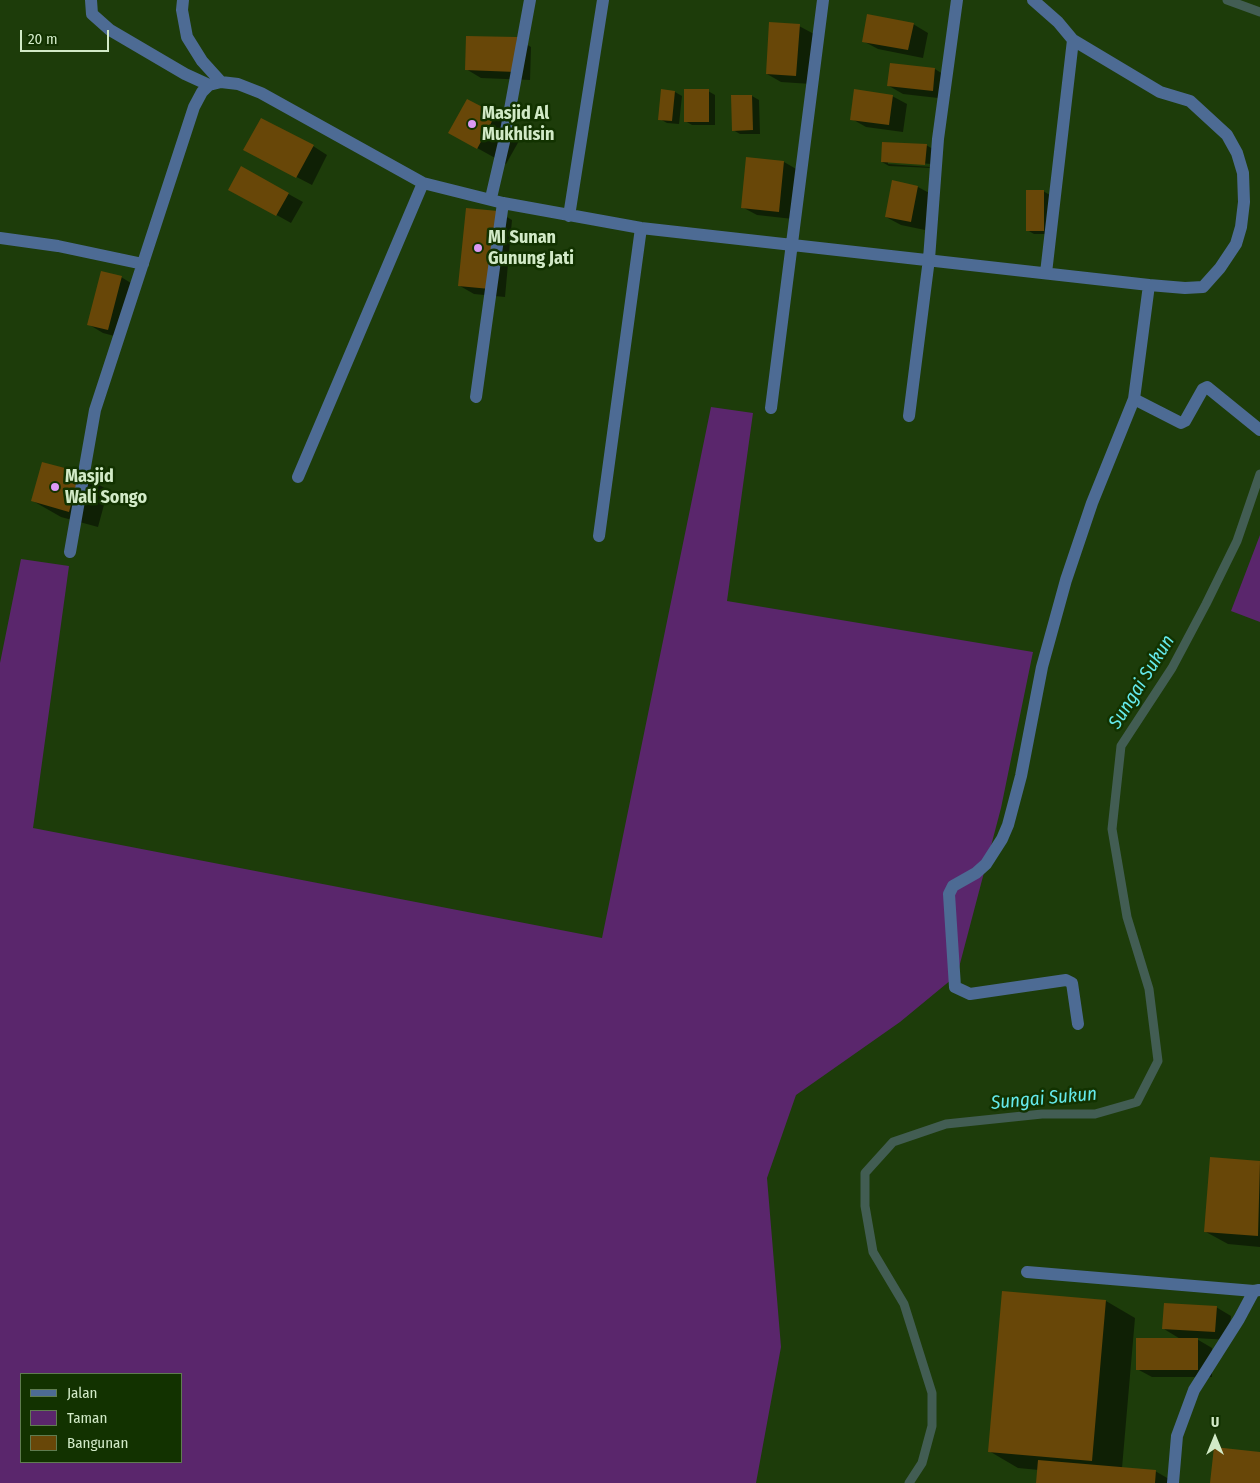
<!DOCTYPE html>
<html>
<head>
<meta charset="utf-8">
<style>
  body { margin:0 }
  #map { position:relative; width:1260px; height:1483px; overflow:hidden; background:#1d3c0a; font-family:"Fira Sans Condensed",sans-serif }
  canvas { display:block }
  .legend { position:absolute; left:20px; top:1373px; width:162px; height:90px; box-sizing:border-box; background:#123200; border:1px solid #5f7c50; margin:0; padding:6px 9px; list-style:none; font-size:15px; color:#d2eac7 }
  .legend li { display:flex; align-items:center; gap:10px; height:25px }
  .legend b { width:25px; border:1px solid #5f7c50 }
  .north { position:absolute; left:1190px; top:1413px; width:50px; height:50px; -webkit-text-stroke:4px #123200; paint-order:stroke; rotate:0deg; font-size:14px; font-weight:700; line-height:20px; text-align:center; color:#d2eac7 }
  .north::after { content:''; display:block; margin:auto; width:18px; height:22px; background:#d2eac7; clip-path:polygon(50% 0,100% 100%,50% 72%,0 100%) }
  .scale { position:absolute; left:20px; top:30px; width:89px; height:22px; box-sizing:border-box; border:2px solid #d2eac7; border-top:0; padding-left:6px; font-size:15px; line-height:18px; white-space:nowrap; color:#d2eac7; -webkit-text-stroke:4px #123200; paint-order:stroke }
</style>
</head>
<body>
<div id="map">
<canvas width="1260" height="1483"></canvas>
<ul class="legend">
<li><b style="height:6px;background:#4d6b94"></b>Jalan</li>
<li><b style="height:14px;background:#5a266c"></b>Taman</li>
<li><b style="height:14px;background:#684708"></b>Bangunan</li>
</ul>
<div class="north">U</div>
<div class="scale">20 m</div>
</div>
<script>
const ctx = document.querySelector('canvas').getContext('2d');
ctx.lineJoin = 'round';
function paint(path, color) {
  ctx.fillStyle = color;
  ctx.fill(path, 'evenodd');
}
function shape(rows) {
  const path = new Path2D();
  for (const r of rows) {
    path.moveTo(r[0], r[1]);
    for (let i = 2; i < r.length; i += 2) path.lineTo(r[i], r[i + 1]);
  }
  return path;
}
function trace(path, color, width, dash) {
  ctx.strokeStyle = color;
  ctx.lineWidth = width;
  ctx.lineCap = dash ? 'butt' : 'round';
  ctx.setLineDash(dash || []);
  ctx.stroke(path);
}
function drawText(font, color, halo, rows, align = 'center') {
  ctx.font = font + ' "Fira Sans Condensed",sans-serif';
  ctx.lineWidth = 5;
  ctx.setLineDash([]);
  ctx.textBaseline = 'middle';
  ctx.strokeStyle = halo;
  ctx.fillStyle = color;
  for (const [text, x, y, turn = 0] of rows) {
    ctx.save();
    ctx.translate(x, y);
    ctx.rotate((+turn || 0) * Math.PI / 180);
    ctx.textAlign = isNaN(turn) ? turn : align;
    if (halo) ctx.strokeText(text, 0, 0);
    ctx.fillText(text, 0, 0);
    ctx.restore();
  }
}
paint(shape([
  [711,407,753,413,727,601,1033,652,1001,808,957,975,900,1022,796,1095,767,1178,781,1347,756,1483,0,1483,0,663,21,559,69,566,33,828,602,938],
  [21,1374,181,1374,181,1462,21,1462],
  [1260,535,1260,622,1231,611]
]), '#5a266c');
paint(shape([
  [913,24,928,33,923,58,878,49,863,41],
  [799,26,814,34,811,84,781,82,767,74],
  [516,38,531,47,530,80,481,78,466,69],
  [935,69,949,78,947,99,903,94,889,86],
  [662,91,675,92,682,96,679,124,667,123,660,119],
  [708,91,715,95,715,125,692,125,685,121],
  [752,96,759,100,760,134,740,134,733,130],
  [892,96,907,104,903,132,866,127,852,119],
  [495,115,524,132,506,164,450,133],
  [926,145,933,149,932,168,889,166,882,162],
  [888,161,932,164,931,167,888,164],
  [313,146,327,155,312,185,260,158],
  [784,162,798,170,793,219,757,215,742,207],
  [241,168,303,202,291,223,230,189],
  [893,182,918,187,933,195,925,230,901,225,886,217],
  [1043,191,1050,195,1050,234,1034,234,1027,230],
  [498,212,512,220,505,297,474,294,460,286],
  [121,277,136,286,122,338,103,333,88,324],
  [79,473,108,490,98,527,61,517,33,501],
  [1211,1159,1260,1162,1260,1247,1228,1244,1206,1232],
  [1003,1293,1106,1301,1135,1318,1122,1468,1155,1471,1176,1483,1038,1483,1039,1470,1018,1468,989,1451],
  [1216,1307,1231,1316,1229,1340,1195,1338,1212,1348,1212,1377,1152,1377,1137,1369,1182,1340,1164,1329]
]), '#0007');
trace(shape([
  [1227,0,1260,12],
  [909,1483,922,1463,932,1426,932,1393,904,1304,873,1252,865,1206,865,1173,893,1142,946,1124,1042,1114,1095,1114,1137,1102,1158,1061,1149,989,1127,917,1112,829,1121,746,1172,668,1206,604,1237,541,1260,474]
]), '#425d53', 9);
paint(shape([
  [867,14,914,23,908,50,862,42],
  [769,22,800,24,796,76,766,74],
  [466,36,517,37,516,72,465,70],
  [890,63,935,68,933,91,887,86],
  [661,89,675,91,672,121,658,120],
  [684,89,709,89,709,122,684,122],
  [854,89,893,95,889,125,850,120],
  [731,95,752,95,753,130,732,131],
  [467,99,496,114,477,149,448,133],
  [261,118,314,145,296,178,243,150],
  [882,142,927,144,925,165,881,162],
  [746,157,784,161,779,212,741,208],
  [241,166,289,193,276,216,228,190],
  [892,180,918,186,911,222,885,217],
  [1026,190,1044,190,1044,231,1026,231],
  [466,208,498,211,490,289,458,286],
  [101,271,122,276,108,330,87,325],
  [42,462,80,472,69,512,31,501],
  [1210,1157,1260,1161,1258,1236,1204,1232],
  [1002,1291,1106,1300,1092,1461,988,1452],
  [1164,1303,1217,1306,1215,1332,1162,1329],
  [1136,1338,1198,1338,1198,1370,1136,1370],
  [1214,1447,1260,1452,1260,1483,1210,1483],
  [1038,1460,1156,1470,1155,1483,1036,1483]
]), '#684708');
trace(shape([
  [91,0,92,14,110,30,185,74,209,85],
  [183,0,182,10,187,37,202,61,221,82],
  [491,198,504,142,530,0],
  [569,216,603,0],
  [0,238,58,246,143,264],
  [1046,273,1073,40],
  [476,397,503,203],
  [1134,399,1181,423,1185,421,1203,389,1207,387,1260,430],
  [771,408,823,0],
  [909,416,929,259,938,139,957,0],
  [298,477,423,183],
  [599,536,641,228],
  [70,552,95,410,194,107,202,92,209,85,221,82,238,84,261,93,423,183,503,203,641,228,1149,285,1185,288,1203,287,1220,268,1236,244,1241,227,1244,202,1243,173,1237,153,1227,135,1190,101,1160,92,1073,40,1058,22,1033,0],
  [1078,1024,1072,983,1066,980,970,994,955,987,949,894,953,886,976,873,986,864,1002,839,1008,825,1021,776,1042,667,1066,580,1092,503,1134,399,1149,285],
  [1027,1272,1254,1291],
  [1173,1483,1177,1436,1194,1390,1239,1319,1254,1291,1259,1290]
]), '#4d6b94', 12);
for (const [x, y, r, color] of [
  [472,124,5,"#dc99f5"],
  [478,248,5,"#dc99f5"],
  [55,487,5,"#dc99f5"]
]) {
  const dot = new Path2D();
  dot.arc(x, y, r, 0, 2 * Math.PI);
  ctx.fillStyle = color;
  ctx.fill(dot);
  trace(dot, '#123200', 2);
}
drawText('bold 18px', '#d2eac7', '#123200', [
  ["Masjid Al",482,114],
  ["Mukhlisin",482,135],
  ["MI Sunan",488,238],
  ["Gunung Jati",488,259],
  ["Masjid",65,477],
  ["Wali Songo",65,498]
], 'left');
drawText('italic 19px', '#65eaec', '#123200', [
  ["Sungai Sukun",1142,682,-58],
  ["Sungai Sukun",1044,1099,-5]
]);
</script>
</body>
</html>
